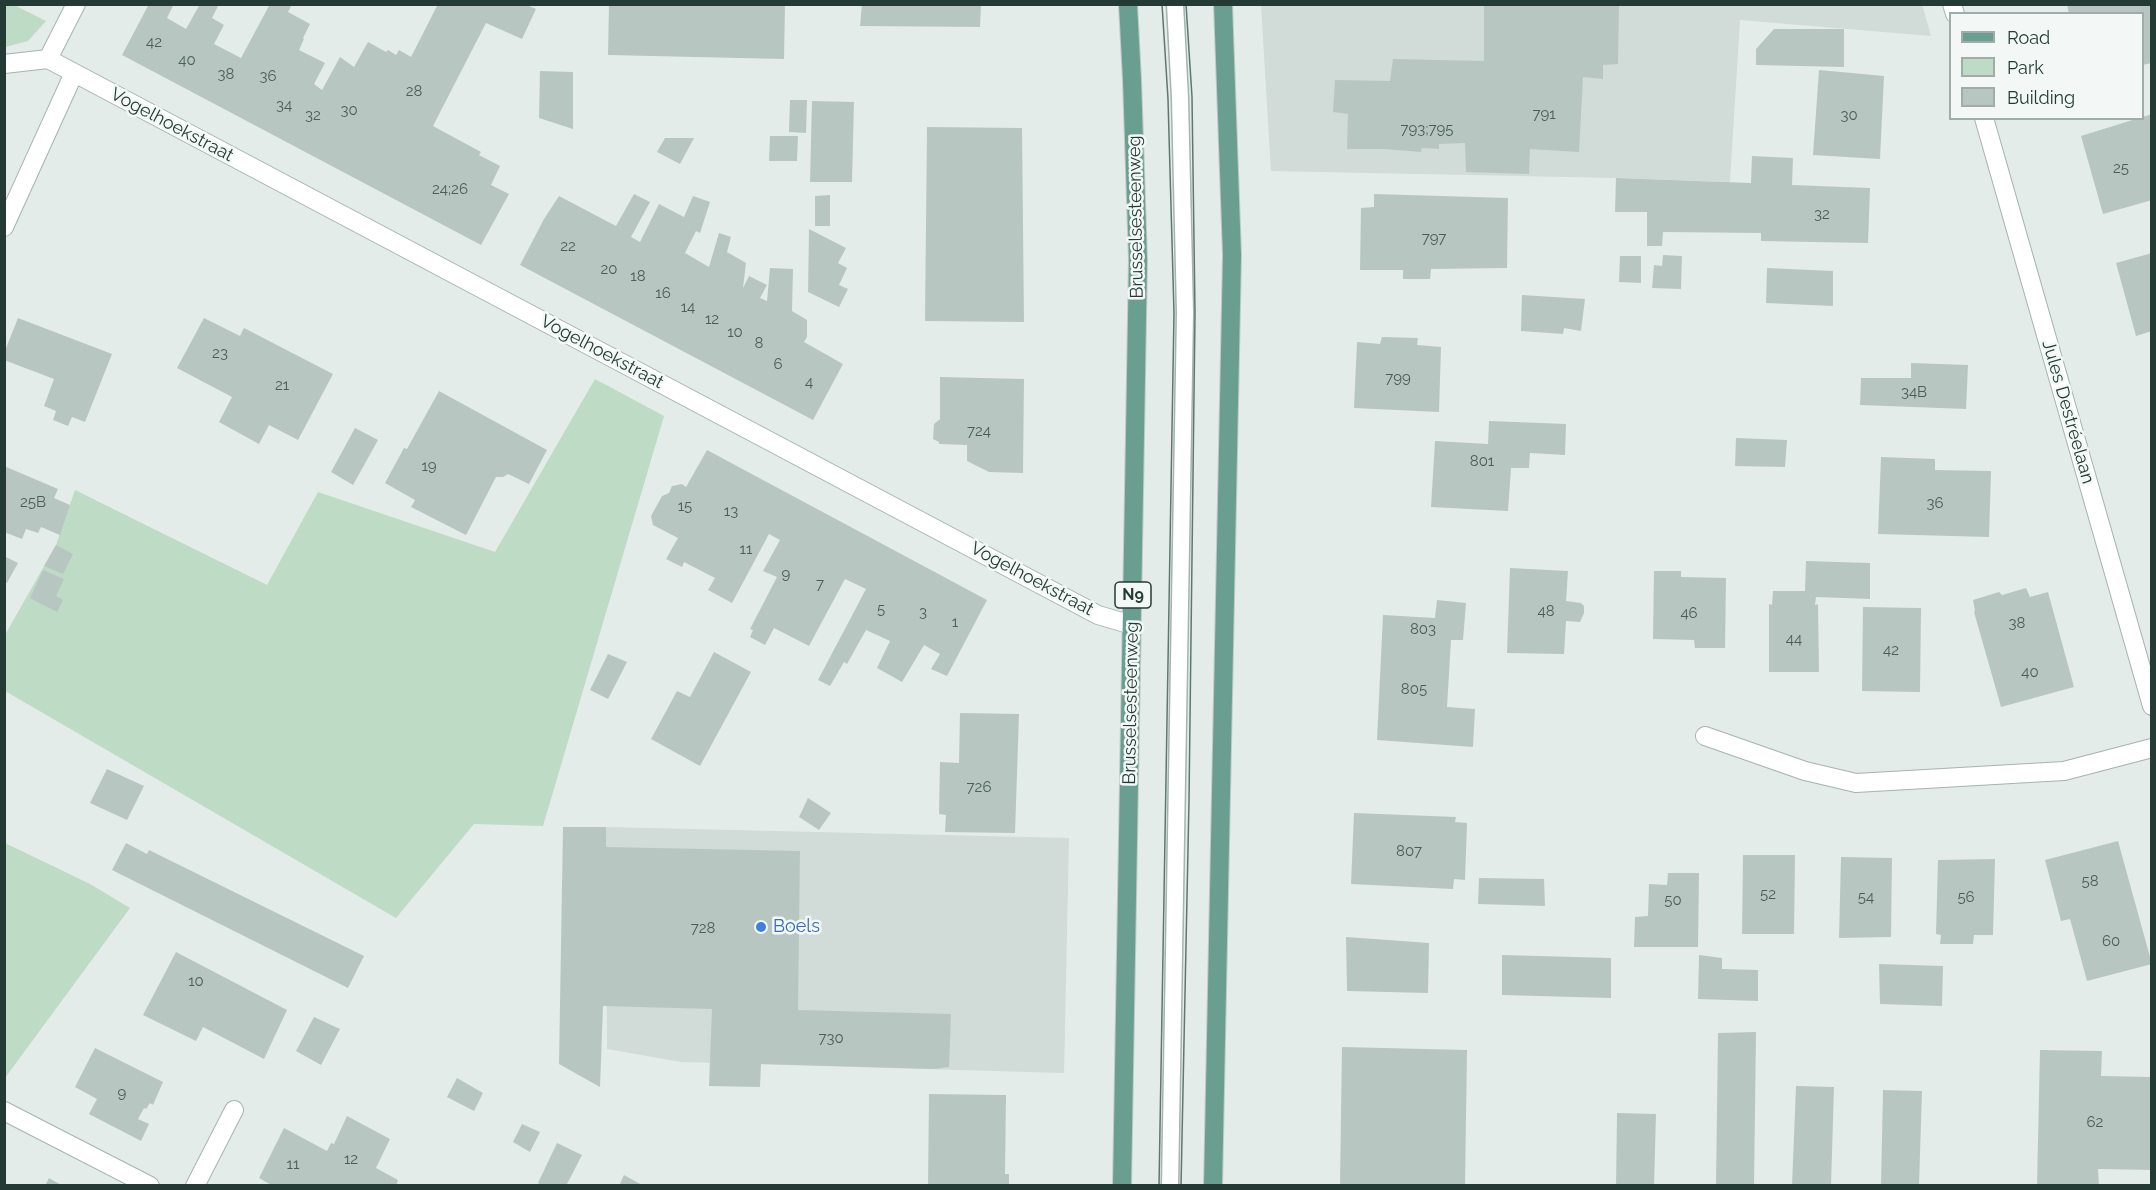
<!DOCTYPE html>
<html>
<head>
<meta charset="utf-8">
<style>
  body { margin:0 }
  #map { position:relative; width:2156px; height:1190px; overflow:hidden; background:#e3ece8; font-family:Raleway,sans-serif }
  canvas { display:block }
  .frame { position:absolute; inset:0; border:6px solid #243b35; pointer-events:none }
  .legend { position:absolute; left:1949px; top:12px; width:195px; height:108px; box-sizing:border-box; background:#f3f8f6; border:2px solid #a0aca9; margin:0; padding:8px 10px; list-style:none; font-size:18px; color:#243b35 }
  .legend li { display:flex; align-items:center; gap:12px; height:30px }
  .legend b { width:30px; border:2px solid #a0aca9 }
</style>
</head>
<body>
<div id="map">
<canvas width="2156" height="1190"></canvas>
<div class="frame"></div>
<ul class="legend">
<li><b style="height:8px;background:#6a9e91"></b>Road</li>
<li><b style="height:16px;background:#bddbc5"></b>Park</li>
<li><b style="height:16px;background:#b8c6c1"></b>Building</li>
</ul>
</div>
<script>
const ctx = document.querySelector('canvas').getContext('2d');
ctx.lineJoin = 'round';
function paint(path, color) {
  ctx.fillStyle = color;
  ctx.fill(path, 'evenodd');
}
function shape(rows) {
  const path = new Path2D();
  for (const r of rows) {
    path.moveTo(r[0], r[1]);
    for (let i = 2; i < r.length; i += 2) path.lineTo(r[i], r[i + 1]);
  }
  return path;
}
function trace(path, color, width, dash) {
  ctx.strokeStyle = color;
  ctx.lineWidth = width;
  ctx.lineCap = dash ? 'butt' : 'round';
  ctx.setLineDash(dash || []);
  ctx.stroke(path);
}
function drawText(font, color, halo, rows, align = 'center') {
  ctx.font = font + ' Raleway,sans-serif';
  ctx.lineWidth = 5;
  ctx.setLineDash([]);
  ctx.textBaseline = 'middle';
  ctx.strokeStyle = halo;
  ctx.fillStyle = color;
  for (const [text, x, y, turn = 0] of rows) {
    ctx.save();
    ctx.translate(x, y);
    ctx.rotate((+turn || 0) * Math.PI / 180);
    ctx.textAlign = isNaN(turn) ? turn : align;
    if (halo) ctx.strokeText(text, 0, 0);
    ctx.fillText(text, 0, 0);
    ctx.restore();
  }
}
paint(shape([
  [1922,4,1931,36,1740,20,1730,182,1616,178,1271,171,1261,5],
  [606,827,1069,838,1064,1073,681,1062,607,1049]
]), '#d1dbd7');
paint(shape([
  [4,5,14,5,46,21,28,41,5,47],
  [595,379,664,416,543,826,474,824,396,918,5,691,5,635,56,545,75,490,267,585,318,492,495,552],
  [5,843,90,884,130,908,5,1078]
]), '#bddbc5');
paint(shape([
  [149,4,174,4,167,18,186,29,200,4,219,4,212,18,224,25,214,44,241,58,270,4,292,4,288,12,310,24,303,38,304,39,299,50,325,63,314,84,322,90,340,57,354,67,368,42,386,52,388,50,396,55,399,50,411,57,438,4,524,4,536,9,522,39,486,23,433,126,481,152,479,155,500,166,491,185,509,194,481,245,122,55],
  [609,4,785,4,784,59,608,55],
  [862,4,981,4,980,27,860,26],
  [1484,4,1619,4,1618,64,1603,65,1603,79,1583,77,1579,152,1530,149,1529,174,1466,172,1465,143,1439,144,1439,149,1422,148,1421,152,1384,149,1347,149,1348,114,1333,112,1335,80,1390,81,1393,59,1484,61],
  [2067,4,2152,4,2152,63,2142,65,2142,14,2069,14],
  [1774,29,1844,29,1844,67,1756,65,1756,49],
  [1819,70,1884,76,1880,159,1813,155],
  [540,71,573,72,573,129,539,118],
  [790,100,807,100,806,133,789,132],
  [812,101,854,102,852,182,810,182],
  [2152,114,2152,200,2103,214,2081,136],
  [927,127,1022,128,1024,322,925,321],
  [770,136,798,136,797,161,769,161],
  [665,138,694,138,680,164,657,152],
  [1752,156,1793,158,1792,185,1870,188,1868,243,1761,241,1761,233,1663,232,1662,246,1647,246,1647,212,1615,212,1616,178,1751,183],
  [634,194,650,202,631,237,640,242,659,204,684,217,693,196,710,202,700,233,696,231,685,253,709,267,719,233,731,237,727,252,746,263,743,288,749,276,767,285,760,298,767,301,770,268,793,269,792,311,807,320,807,337,804,342,843,364,813,420,520,265,544,219,559,196,616,226],
  [1374,194,1508,198,1507,268,1431,269,1430,279,1403,279,1403,270,1360,270,1361,208,1374,207],
  [830,195,830,226,815,226,815,196],
  [809,229,846,248,838,263,847,268,839,285,848,289,839,307,808,292],
  [2152,253,2152,331,2136,336,2116,263],
  [1663,255,1682,256,1681,289,1652,288,1654,265,1662,266],
  [1620,256,1641,256,1641,283,1619,282],
  [1767,268,1833,271,1833,306,1766,303],
  [1522,295,1585,299,1581,331,1564,328,1563,334,1521,331],
  [18,318,112,354,85,422,72,417,68,426,53,420,56,411,44,406,54,379,4,360,4,353],
  [204,318,240,336,244,328,333,374,298,440,269,425,259,444,219,422,232,397,177,368],
  [1382,337,1418,338,1417,345,1441,347,1439,412,1354,408,1357,342,1380,344],
  [1911,363,1968,365,1966,409,1860,405,1861,378,1911,378],
  [940,377,1024,379,1023,473,989,472,967,461,967,445,939,444,939,442,933,439,934,424,940,419],
  [439,391,547,450,529,484,508,474,503,477,496,477,466,535,411,507,415,500,385,483,404,448,407,449],
  [1489,421,1566,424,1565,455,1530,453,1529,468,1511,468,1508,511,1431,507,1435,441,1488,444],
  [355,428,378,440,353,485,331,472],
  [1736,438,1787,440,1785,467,1735,466],
  [707,450,987,600,947,676,931,669,940,654,924,645,902,682,877,668,890,641,866,630,847,664,844,662,830,686,818,680,866,589,845,579,809,646,774,628,765,645,750,637,753,630,750,629,777,577,763,571,780,540,769,534,732,603,708,590,715,578,684,562,682,567,666,559,678,538,653,525,651,516,662,496,669,493,672,486,682,484,686,487],
  [1881,457,1935,459,1935,470,1991,471,1989,537,1878,534],
  [4,466,58,489,54,498,70,505,60,535,41,527,38,533,26,529,22,539,4,532],
  [56,545,73,554,63,574,44,566],
  [4,556,18,563,7,583,4,582],
  [1806,561,1870,563,1870,599,1816,597,1815,605,1818,604,1819,672,1769,672,1769,604,1772,605,1773,591,1805,591],
  [1510,568,1568,571,1566,601,1581,603,1584,606,1584,613,1580,622,1566,621,1564,654,1507,653],
  [43,570,64,579,56,596,63,600,57,612,30,598],
  [1654,571,1681,571,1681,577,1726,578,1725,648,1695,648,1694,640,1653,639],
  [2026,588,2030,597,2048,592,2074,687,2001,707,1974,612,1975,611,1973,600,1999,592,2002,595],
  [1437,600,1466,603,1463,640,1451,640,1447,707,1475,709,1473,747,1377,740,1383,615,1435,618],
  [1863,607,1921,608,1920,692,1862,691],
  [714,652,751,672,700,766,651,739,677,691,690,697],
  [608,654,627,662,608,699,590,690],
  [960,713,1019,714,1015,833,945,832,946,815,939,814,940,762,959,763],
  [107,769,144,786,127,820,90,803],
  [808,798,831,813,819,830,799,817],
  [1354,813,1456,817,1455,822,1467,823,1465,880,1454,879,1453,889,1351,884],
  [563,827,606,827,606,847,800,851,798,1010,951,1014,949,1067,934,1069,761,1064,760,1087,709,1086,712,1009,603,1006,600,1087,559,1064],
  [2118,841,2152,964,2087,981,2070,919,2061,921,2045,860],
  [126,843,147,854,149,850,364,956,348,988,112,870],
  [1743,855,1795,855,1794,934,1742,934],
  [1841,857,1892,858,1891,937,1839,938],
  [1995,859,1993,935,1974,935,1973,944,1940,944,1941,935,1936,934,1938,860],
  [1668,873,1699,873,1698,947,1634,947,1635,917,1648,916,1649,884,1667,885],
  [1479,878,1544,879,1545,906,1478,904],
  [1346,937,1429,943,1428,993,1347,991],
  [176,952,287,1010,264,1059,203,1027,196,1041,143,1015],
  [1502,955,1611,958,1611,998,1502,995],
  [1699,955,1722,958,1722,969,1758,970,1758,1001,1698,999],
  [1879,964,1943,966,1942,1006,1880,1004],
  [314,1017,340,1029,321,1065,296,1051],
  [1756,1032,1754,1186,1716,1186,1718,1033],
  [1342,1047,1467,1050,1465,1185,1340,1184],
  [95,1048,163,1082,153,1105,150,1103,146,1109,144,1108,138,1119,149,1124,141,1141,89,1114,97,1099,75,1087],
  [2040,1050,2102,1051,2101,1076,2152,1077,2152,1170,2098,1169,2099,1186,2037,1186],
  [457,1078,483,1093,474,1111,447,1097],
  [1796,1086,1834,1087,1831,1186,1792,1186],
  [1883,1090,1922,1091,1919,1186,1881,1186],
  [929,1094,1006,1095,1005,1174,1009,1174,1009,1186,928,1186],
  [1617,1113,1656,1114,1654,1186,1616,1186],
  [347,1116,390,1139,376,1168,398,1180,396,1186,273,1186,259,1178,284,1128,327,1151,331,1143,334,1144],
  [522,1124,540,1132,530,1152,513,1142],
  [557,1143,582,1155,566,1186,543,1186,538,1183],
  [624,1175,644,1186,619,1186],
  [49,1178,63,1186,45,1186]
]), '#b8c6c1');
const lane = shape([
  [1170,1186,1185,313,1180,98,1175,4]
]);
const street = shape([
  [1952,4,1955,14],
  [48,59,76,4],
  [4,64,48,59,1098,615,1132,625],
  [1984,118,2152,706],
  [4,227,74,73],
  [1705,736,1805,771,1856,783,2064,771,2152,748],
  [4,1111,150,1186],
  [195,1186,234,1110]
]);
const primary = shape([
  [1122,1186,1138,260,1132,80,1128,4],
  [1213,1186,1232,255,1223,4]
]);
trace(lane, '#a6b3af', 19);
trace(street, '#a6b3af', 20);
trace(primary, '#c2c8c6', 20);
trace(lane, '#fff', 16);
trace(street, '#fff', 18);
trace(primary, '#6a9e91', 18);
trace(shape([
  [1159,1186,1174,313,1168,99,1162,4],
  [1181,1186,1189,801,1195,313,1192,97,1186,4]
]), '#5e7770', 1.5);
for (const [x, y, r, color] of [
  [761,927,6,"#3f7fe0"]
]) {
  const dot = new Path2D();
  dot.arc(x, y, r, 0, 2 * Math.PI);
  ctx.fillStyle = color;
  ctx.fill(dot);
  trace(dot, '#f3f8f6', 2);
}
drawText('15px', '#495e58', null, [
  ["42",154,42],
  ["40",187,60],
  ["38",226,74],
  ["36",268,76],
  ["28",414,91],
  ["34",284,105],
  ["30",349,110],
  ["791",1544,114],
  ["32",313,115],
  ["30",1849,115],
  ["793;795",1427,129],
  ["25",2121,168],
  ["24;26",450,189],
  ["32",1822,214],
  ["797",1434,238],
  ["22",568,246],
  ["20",609,269],
  ["18",638,276],
  ["16",663,293],
  ["14",688,307],
  ["12",712,319],
  ["10",735,332],
  ["8",759,343],
  ["23",220,353],
  ["6",778,364],
  ["799",1398,378],
  ["4",809,382],
  ["21",282,385],
  ["34B",1914,392],
  ["724",979,431],
  ["801",1482,461],
  ["19",429,466],
  ["25B",33,502],
  ["36",1935,503],
  ["15",685,506],
  ["13",731,511],
  ["11",746,549],
  ["9",786,574],
  ["7",820,584],
  ["5",881,609],
  ["48",1546,611],
  ["3",923,612],
  ["46",1689,613],
  ["1",955,622],
  ["38",2017,623],
  ["803",1423,629],
  ["44",1794,639],
  ["42",1891,650],
  ["40",2030,672],
  ["805",1414,689],
  ["726",979,787],
  ["807",1409,851],
  ["58",2090,881],
  ["52",1768,894],
  ["54",1866,897],
  ["56",1966,897],
  ["50",1673,900],
  ["728",703,928],
  ["60",2111,941],
  ["10",196,981],
  ["730",831,1038],
  ["9",122,1093],
  ["62",2095,1122],
  ["12",351,1159],
  ["11",293,1164]
]);
for (const [x, y, w] of [
  [1133,595,36]
]) {
  const box = new Path2D();
  box.roundRect(x - w / 2, y - 13, w, 26, 4.5);
  ctx.fillStyle = '#f3f8f6';
  ctx.fill(box);
  trace(box, '#243b35', 1.5);
}
drawText('bold 16px', '#243b35', null, [
  ["N9",1133,595]
]);
drawText('18px', '#243b35', '#f3f8f6', [
  ["Vogelhoekstraat",172,125,28],
  ["Brusselsesteenweg",1136,217,-91],
  ["Vogelhoekstraat",602,352,28],
  ["Jules Destréelaan",2068,412,74],
  ["Vogelhoekstraat",1032,579,28],
  ["Brusselsesteenweg",1131,703,-89]
]);
drawText('18px', '#366cbe', '#f3f8f6', [
  ["Boels",773,927]
], 'left');
</script>
</body>
</html>
